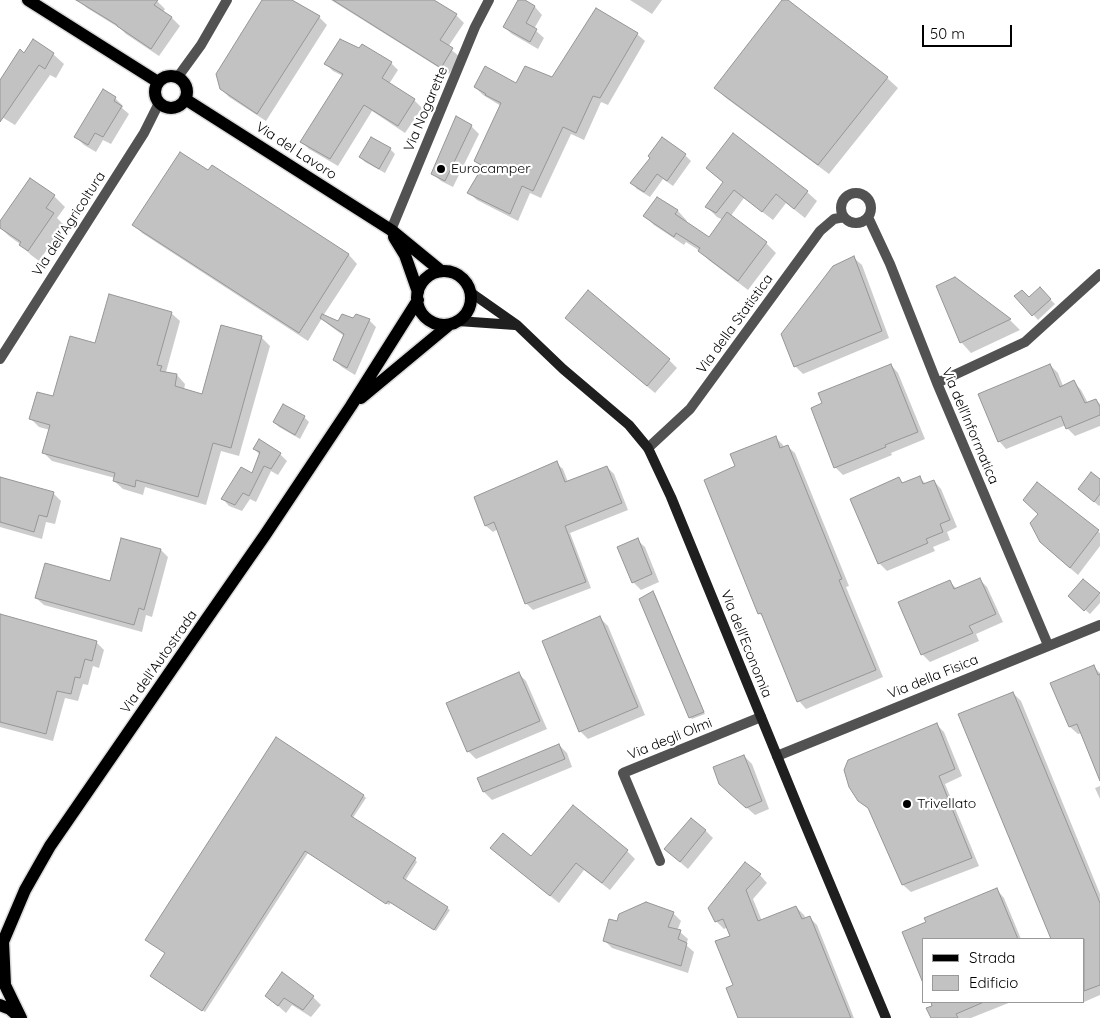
<!DOCTYPE html>
<html>
<head>
<meta charset="utf-8">
<style>
  body { margin:0 }
  #map { position:relative; width:1100px; height:1018px; overflow:hidden; background:#fff; font-family:Quicksand,sans-serif }
  canvas { display:block }
  .legend { position:absolute; left:922px; top:938px; width:162px; height:65px; box-sizing:border-box; background:#fff; border:1px solid #999; margin:0; padding:6px 9px; list-style:none; font-size:15px; color:#000 }
  .legend li { display:flex; align-items:center; gap:10px; height:25px }
  .legend b { width:25px; border:1px solid #999 }
  .scale { position:absolute; left:922px; top:25px; width:90px; height:22px; box-sizing:border-box; border:2px solid #000; border-top:0; padding-left:6px; font-size:15px; line-height:18px; white-space:nowrap; color:#000; -webkit-text-stroke:4px #fff; paint-order:stroke }
</style>
</head>
<body>
<div id="map">
<canvas width="1100" height="1018"></canvas>
<ul class="legend">
<li><b style="height:6px;background:#000"></b>Strada</li>
<li><b style="height:14px;background:#c2c2c2"></b>Edificio</li>
</ul>
<div class="scale">50 m</div>
</div>
<script>
const ctx = document.querySelector('canvas').getContext('2d');
ctx.lineJoin = 'round';
function paint(path, color) {
  ctx.fillStyle = color;
  ctx.fill(path, 'evenodd');
}
function shape(rows) {
  const path = new Path2D();
  for (const r of rows) {
    if (r.length === 3) {
      path.moveTo(r[0] + r[2], r[1]);
      path.arc(r[0], r[1], r[2], 0, 2 * Math.PI);
      continue;
    }
    path.moveTo(r[0], r[1]);
    for (let i = 2; i < r.length; i += 2) path.lineTo(r[i], r[i + 1]);
  }
  return path;
}
function trace(path, color, width, dash) {
  ctx.strokeStyle = color;
  ctx.lineWidth = width;
  ctx.lineCap = dash ? 'butt' : 'round';
  ctx.setLineDash(dash || []);
  ctx.stroke(path);
}
function drawText(font, color, halo, rows, align = 'center') {
  ctx.font = font + ' Quicksand,sans-serif';
  ctx.lineWidth = 4.5;
  ctx.setLineDash([]);
  ctx.textBaseline = 'middle';
  ctx.strokeStyle = halo;
  ctx.fillStyle = color;
  for (const [text, x, y, turn = 0] of rows) {
    ctx.save();
    ctx.translate(x, y);
    ctx.rotate((+turn || 0) * Math.PI / 180);
    ctx.textAlign = isNaN(turn) ? turn : align;
    if (halo) ctx.strokeText(text, 0, 0);
    ctx.fillText(text, 0, 0);
    ctx.restore();
  }
}
paint(shape([
  [78,0,156,0,165,9,163,12,172,18,180,26,159,56,126,34,121,29,87,8],
  [264,0,290,0,319,17,327,25,266,121,229,97,221,89],
  [331,0,432,0,456,15,464,23,448,47,460,57,449,74],
  [519,0,522,0,535,7,542,15,534,29,544,38,538,49,512,34,504,27],
  [630,0,662,0,652,14],
  [783,0,786,0,887,78,898,88,829,174,726,98,716,88],
  [637,34,645,41,608,105,601,102,584,140,571,134,541,198,530,193,518,221,477,200,469,193,483,168,476,161,501,106,483,95,475,87,517,85,552,78],
  [53,54,64,64,56,78,50,75,15,125,0,116,0,82,25,55],
  [391,63,398,70,389,84,414,100,422,108,405,133,372,111,338,166,309,149,302,142,343,76,333,71,326,64],
  [115,98,123,106,122,108,129,114,111,144,103,140,96,152,84,145,76,137],
  [471,126,479,134,453,187,441,181,433,174],
  [390,149,395,154,385,173,365,162,360,157],
  [685,155,691,161,673,186,663,179,650,197,637,189,632,183],
  [212,167,349,255,357,264,323,316,339,322,369,320,376,327,355,375,342,367,334,360,344,336,329,325,322,318,308,341,142,233,134,225,209,172],
  [707,168,807,192,817,201,805,218,786,203,773,220,744,198,730,217,766,243,776,253,748,290,710,261,700,251,686,242,684,245,654,225,644,215,657,198,678,211,687,221,685,222,709,238,723,220,717,217,707,207,724,183],
  [54,196,65,207,57,218,64,225,39,261,31,255,20,244,9,236,0,227,0,223],
  [854,258,862,265,889,338,803,374,795,366],
  [955,278,1010,320,1020,330,971,353,961,342],
  [1040,289,1055,304,1038,320,1016,296,1029,299],
  [171,313,180,321,166,372,177,375,185,384,184,390,202,396,261,337,270,346,239,456,221,451,206,505,145,487,143,495,123,489,114,481,115,478,52,461,43,452,50,430,39,427,31,419,54,398,96,345],
  [574,325,669,360,677,368,655,393],
  [891,365,898,373,925,439,891,453,892,455,843,475,835,467],
  [1050,365,1058,373,1063,386,1074,382,1081,390,1088,403,1096,400,1100,404,1100,426,1075,436,1067,428,1066,425,1006,449,999,441],
  [283,406,305,418,309,422,300,439,279,427,274,422],
  [775,437,783,445,784,448,787,446,795,453,849,586,846,587,883,677,806,709,799,701,764,618,759,613,736,467],
  [254,449,280,454,287,461,278,475,271,471,256,502,250,499,242,511,229,506,223,499,252,474,260,455],
  [556,463,563,469,568,482,607,467,614,474,628,510,570,533,591,588,533,610,527,604,498,529,493,532,486,526,476,498],
  [919,477,926,484,934,481,941,489,957,527,947,532,950,540,933,547,935,551,887,571,879,563,852,499,899,479,904,484],
  [0,479,53,493,61,501,55,524,46,522,42,539,0,527],
  [1100,480,1100,505,1099,506,1085,494],
  [1037,484,1100,533,1100,546,1078,575,1049,550,1040,514],
  [637,540,645,547,659,582,641,590,633,582],
  [161,550,168,557,152,617,146,615,142,632,44,605,36,598,111,582],
  [979,579,987,587,1003,622,976,634,979,641,930,662,922,654,950,582,957,589],
  [1083,581,1100,595,1100,603,1090,614,1075,601],
  [653,592,655,594,705,714,692,719,690,717],
  [0,616,96,642,104,650,99,668,93,666,88,685,83,684,78,701,65,698,53,741,0,727],
  [600,618,608,626,645,715,588,739,580,731],
  [1093,666,1100,673,1100,778,1082,733,1078,734,1070,727,1052,683],
  [519,674,526,681,547,729,476,759,468,751],
  [1013,693,1021,701,1100,894,1100,995,1084,1002,1084,939,1052,939,960,715],
  [936,724,944,732,962,776,945,784,979,866,911,892,903,885,871,811,859,800],
  [559,745,567,753,572,767,492,800,484,792,479,779],
  [744,756,752,764,769,809,755,815,728,791],
  [1100,786,1100,799,1095,788],
  [364,796,366,798,352,819,415,859,417,862,405,881,450,910,436,931,391,903,389,905,308,853,205,1012,154,979],
  [573,807,627,851,635,859,610,890,584,870,559,903,499,855,531,858],
  [691,820,706,831,713,838,688,869,674,857],
  [760,875,767,883,753,899,762,921,796,907,804,915,806,919,810,918,817,925,854,1018,739,1018,735,986,732,936,728,927,724,929,716,921],
  [997,890,1004,898,1021,939,924,939,924,981,904,933],
  [673,913,681,921,677,931,680,932,688,939,686,945,694,952,688,973,612,948,604,940,618,923],
  [267,996,313,997,321,1005,311,1017,292,1005,286,1013],
  [932,1002,1011,1002,971,1018,932,1018,934,1006]
]), '#0003');
const building = shape([
  [76,0,158,0,154,5,172,17,151,49,117,26,117,25,76,0],
  [262,0,292,0,320,16,257,114,220,89,216,74,262,0],
  [333,0,434,0,457,14,440,40,453,48,441,68,333,0],
  [518,0,525,0,535,6,526,23,537,29,530,42,503,27,518,0],
  [782,0,788,0,888,77,818,165,714,88,782,0],
  [596,8,638,33,600,98,593,96,576,133,563,127,533,191,522,186,510,214,467,193,483,166,474,161,501,103,485,95,486,94,474,87,485,66,516,83,525,66,552,77,596,8],
  [33,39,54,53,45,69,39,65,0,122,0,80,20,49,24,53,33,39],
  [340,39,359,48,362,44,392,62,382,78,415,99,398,126,364,105,330,159,300,142,343,74,324,64,340,39],
  [103,89,116,97,114,101,122,106,103,137,95,133,88,145,74,137,103,89],
  [456,116,472,125,445,181,431,174,456,116],
  [733,133,808,191,794,209,776,194,762,212,734,190,716,213,705,207,723,182,706,168,733,133],
  [371,137,391,148,379,169,359,157,371,137],
  [662,137,686,154,667,181,657,174,644,192,630,183,650,158,648,156,662,137],
  [180,152,208,170,212,165,349,254,299,333,132,225,180,152],
  [30,178,55,195,46,208,54,213,28,251,19,245,21,242,0,228,0,221,30,178],
  [657,197,678,210,675,214,709,237,727,212,767,242,738,281,698,251,700,248,676,233,674,237,643,216,657,197],
  [854,256,882,331,794,367,781,334,833,266,854,256],
  [955,277,1011,319,960,343,936,286,955,277],
  [1040,287,1051,299,1032,316,1014,296,1022,290,1029,297,1040,287],
  [588,290,670,359,647,386,565,318,588,290],
  [109,294,172,312,157,365,162,366,160,371,177,374,175,386,202,394,221,325,262,336,231,448,213,443,198,497,136,480,135,487,113,481,115,473,42,453,50,425,29,419,37,392,53,396,70,336,95,343,109,294],
  [322,314,338,321,342,314,353,318,356,314,370,319,347,368,333,360,344,334,320,318,322,314],
  [891,364,918,432,885,445,886,447,834,468,811,408,822,403,818,393,891,364],
  [1050,364,1060,387,1074,380,1085,403,1096,399,1100,407,1100,415,1066,429,1061,416,998,442,978,394,1050,364],
  [283,404,305,416,295,435,273,422,283,404],
  [776,436,780,448,788,445,842,579,839,580,876,670,797,702,761,613,758,614,704,480,735,466,730,454,776,436],
  [259,439,281,453,271,469,264,466,249,496,243,493,235,505,221,499,241,467,252,473,260,452,253,449,259,439],
  [557,461,565,482,607,466,622,503,565,526,586,582,525,604,494,522,485,526,474,497,557,461],
  [1091,472,1100,479,1100,494,1094,502,1078,489,1091,472],
  [920,476,923,484,934,480,950,520,940,524,943,532,926,539,928,543,878,564,850,499,899,477,902,483,920,476],
  [0,477,54,492,47,517,39,515,34,532,0,522,0,477],
  [1037,482,1099,530,1070,568,1040,542,1030,523,1038,514,1023,500,1037,482],
  [121,538,161,549,144,610,139,608,134,625,35,598,45,563,110,581,121,538],
  [638,538,652,574,632,583,617,547,638,538],
  [980,578,996,614,969,626,973,633,921,655,898,602,950,580,954,589,980,578],
  [1083,579,1100,593,1084,611,1068,596,1083,579],
  [653,591,704,712,689,718,639,599,653,591],
  [0,614,97,641,92,661,85,659,80,678,75,677,71,694,57,691,46,734,0,722,0,614],
  [600,616,638,707,579,732,542,641,600,616],
  [1094,665,1098,675,1100,674,1100,781,1077,724,1069,727,1050,683,1094,665],
  [519,672,540,721,467,752,446,703,519,672],
  [1013,692,1100,903,1100,985,1084,991,1084,939,1051,939,958,714,1013,692],
  [937,723,955,769,939,776,972,858,902,885,868,808,858,801,849,787,844,770,848,760,937,723],
  [276,737,364,795,351,816,416,858,403,878,448,907,434,930,388,901,386,904,305,851,202,1011,150,976,165,953,145,940,276,737],
  [559,744,565,759,483,792,477,778,559,744],
  [744,755,762,801,746,808,719,784,713,767,744,755],
  [573,805,628,850,602,883,576,863,550,896,490,848,503,833,531,856,573,805],
  [691,818,706,830,680,862,664,849,691,818],
  [745,862,761,874,746,890,758,921,796,906,802,919,810,916,851,1018,738,1018,726,988,733,985,715,941,730,936,723,919,715,922,708,908,745,862],
  [997,888,1018,939,924,939,923,983,902,932,926,922,924,918,997,888],
  [646,902,674,912,668,927,681,930,678,939,687,943,681,966,603,941,609,919,617,921,619,914,646,902],
  [282,972,314,996,303,1010,284,998,278,1006,265,996,282,972],
  [931,1002,984,1002,956,1014,958,1018,931,1018,926,1008,932,1006,931,1002]
]);
paint(building, '#c2c2c2');
trace(building, '#969696', 1);
const primary = shape([
  [28,0,158,82],
  [171,92,16],
  [185,99,391,230,441,271],
  [394,237,405,255,418,292],
  [444,298,27],
  [361,398,449,325],
  [3,941,5,985,21,1018],
  [0,949,25,890,50,846,192,640,265,535,351,406,418,300],
  [0,1005,10,1009,20,1018]
]);
trace(primary, '#dbdbdb', 15);
trace(shape([
  [177,78,201,45,227,0],
  [856,208,15],
  [868,217,890,264,937,383,1048,645],
  [391,230,475,27,489,0],
  [0,359,144,133,159,103],
  [937,383,1025,342,1100,274],
  [648,448,690,409,820,231,834,219,844,217],
  [777,756,1100,625],
  [660,861,623,773,761,717]
]), '#525252', 10);
trace(shape([
  [470,292,517,325,563,369,629,425,648,448,671,497,802,817,886,1018],
  [458,321,515,325]
]), '#1f1f1f', 10);
trace(primary, '#000', 12);
for (const [x, y, r, color] of [
  [441,169,5,"#000"],
  [907,804,5,"#000"]
]) {
  const dot = new Path2D();
  dot.arc(x, y, r, 0, 2 * Math.PI);
  ctx.fillStyle = color;
  ctx.fill(dot);
  trace(dot, '#fff', 2);
}
drawText('14px', '#000', '#fff', [
  ["Via Nogarette",426,109,-67],
  ["Via del Lavoro",296,151,33],
  ["Via dell'Agricoltura",69,224,-57],
  ["Via della Statistica",735,324,-54],
  ["Via dell'Informatica",970,426,67],
  ["Via dell'Economia",746,644,68],
  ["Via dell'Autostrada",159,662,-55],
  ["Via della Fisica",933,677,-22],
  ["Via degli Olmi",670,739,-22]
]);
drawText('14px', '#000', '#fff', [
  ["Eurocamper",451,169],
  ["Trivellato",917,804]
], 'left');
</script>
</body>
</html>
